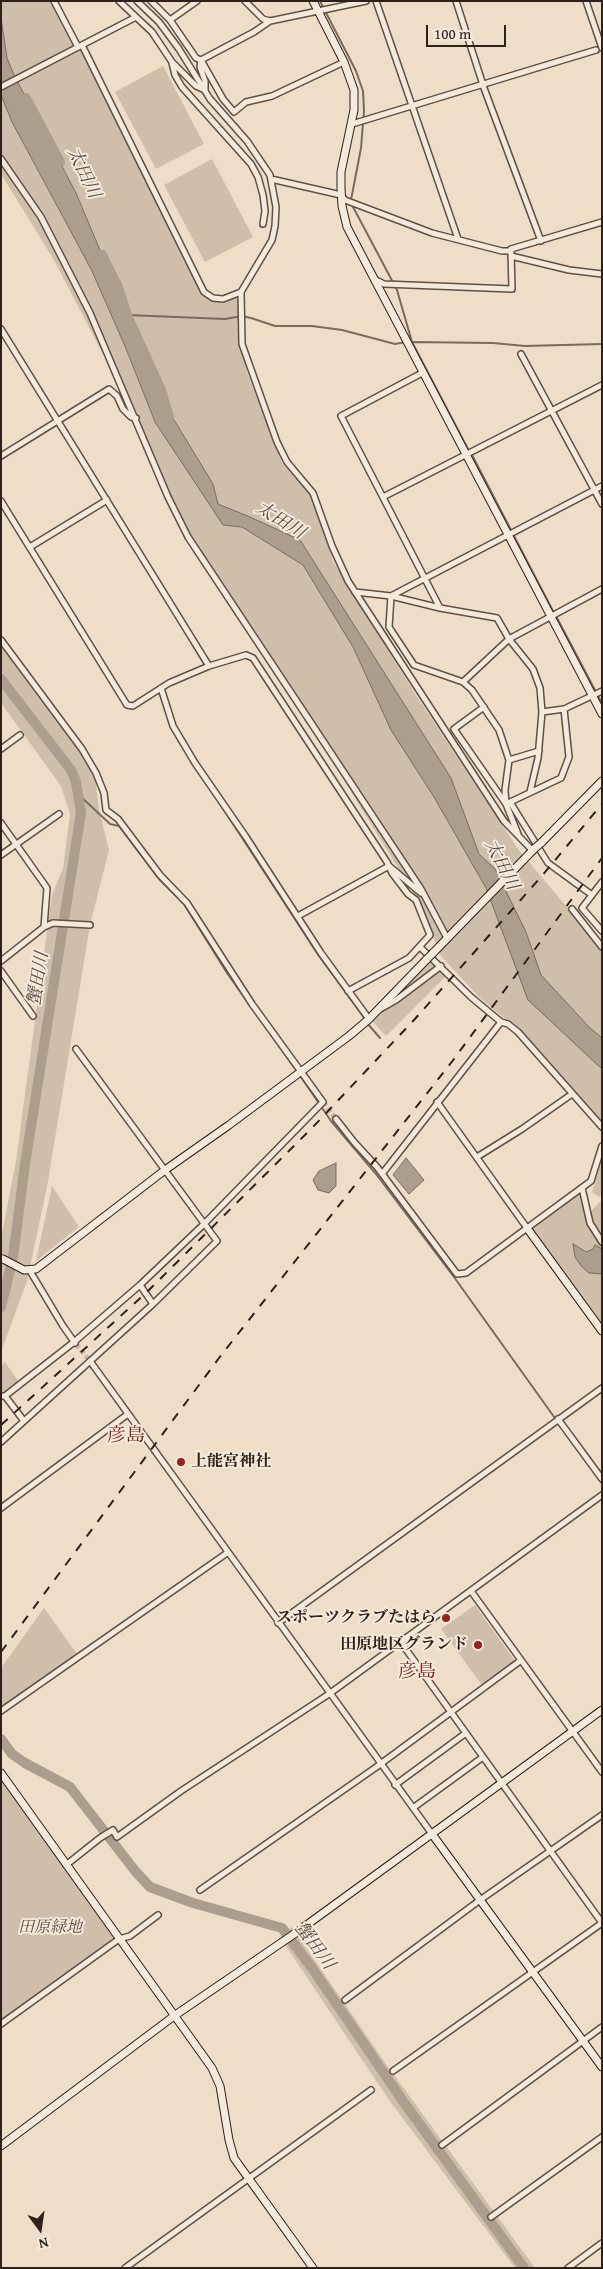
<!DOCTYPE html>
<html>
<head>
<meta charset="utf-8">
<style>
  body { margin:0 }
  #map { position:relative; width:603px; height:2269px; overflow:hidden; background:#eedec7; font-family:"Gentium Book Plus",serif }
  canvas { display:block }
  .frame { position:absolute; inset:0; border:2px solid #2f201a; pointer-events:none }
  .north { position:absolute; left:15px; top:2204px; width:50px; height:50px; -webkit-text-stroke:4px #f4eadb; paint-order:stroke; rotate:166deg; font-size:14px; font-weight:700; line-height:20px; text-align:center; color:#2f201a }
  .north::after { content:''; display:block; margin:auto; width:18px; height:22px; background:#2f201a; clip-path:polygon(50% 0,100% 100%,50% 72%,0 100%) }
  .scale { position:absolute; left:426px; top:25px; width:80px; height:22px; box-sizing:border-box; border:2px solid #2f201a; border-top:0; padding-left:6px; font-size:15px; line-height:18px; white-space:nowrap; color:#2f201a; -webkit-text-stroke:4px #f4eadb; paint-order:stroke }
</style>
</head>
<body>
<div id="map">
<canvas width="603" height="2269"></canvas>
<div class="frame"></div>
<div class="north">N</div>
<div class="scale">100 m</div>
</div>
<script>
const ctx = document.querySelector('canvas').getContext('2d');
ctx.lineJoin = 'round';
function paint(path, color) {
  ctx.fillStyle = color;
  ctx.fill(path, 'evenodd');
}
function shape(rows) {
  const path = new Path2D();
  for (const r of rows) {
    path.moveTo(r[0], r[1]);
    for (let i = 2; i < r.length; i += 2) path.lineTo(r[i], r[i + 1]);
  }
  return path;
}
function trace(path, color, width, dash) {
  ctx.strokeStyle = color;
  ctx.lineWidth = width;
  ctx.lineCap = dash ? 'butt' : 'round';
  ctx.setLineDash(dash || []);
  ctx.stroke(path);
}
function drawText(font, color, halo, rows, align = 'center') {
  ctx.font = font + ' "Gentium Book Plus","Noto Serif JP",serif';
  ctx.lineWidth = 4;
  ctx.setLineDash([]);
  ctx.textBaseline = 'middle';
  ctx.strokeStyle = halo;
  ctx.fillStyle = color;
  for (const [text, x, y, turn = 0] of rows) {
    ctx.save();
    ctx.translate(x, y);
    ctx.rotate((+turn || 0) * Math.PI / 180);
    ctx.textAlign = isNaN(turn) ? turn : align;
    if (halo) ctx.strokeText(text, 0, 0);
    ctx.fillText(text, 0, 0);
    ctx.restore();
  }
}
paint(shape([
  [1,1,55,1,111,105,207,296,241,299,242,336,247,372,282,463,313,493,333,561,414,692,518,849,602,949,602,1125,587,1112,524,1035,479,997,441,956,419,902,274,667,176,514,130,406,54,260,1,174,1,95,12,122,91,269,125,346,155,422,218,504,213,484,165,405,76,193,14,75,7,58,1,18],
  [163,66,204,144,156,169,115,92],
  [212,159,253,237,205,262,164,185],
  [1,643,75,742,95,775,99,810,109,850,90,925,47,1187,27,1281,1,1352,1,1239,16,1161,52,895,63,868,70,814,61,786,1,703],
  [431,959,447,975,386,1036,373,1022],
  [602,1160,602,1194,599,1197,592,1192],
  [52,1186,79,1227,36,1261],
  [580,1190,589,1213,602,1200,602,1233,592,1221,602,1242,602,1326,531,1229],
  [4,1361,19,1382,4,1393,1,1392,1,1369],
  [475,1605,515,1661,482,1685,441,1629],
  [44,1608,77,1654,1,1707,1,1668],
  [1,1773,119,1939,1,2025],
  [292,1927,386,2064,535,2268,515,2268,389,2100,280,1937]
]), '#cebeaa');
const water = shape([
  [1,18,7,58,14,75,76,193,165,405,213,484,218,504,250,517,300,540,451,778,479,854,495,869,526,932,541,975,589,1027,602,1038,602,1069,528,1000,486,888,434,797,391,730,353,647,303,565,242,527,223,525,155,422,125,346,91,269,12,122,1,95,1,18],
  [406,1158,424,1180,409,1194,393,1175,406,1158],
  [336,1163,336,1186,329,1193,318,1190,313,1180,319,1171,336,1163],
  [573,1244,586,1252,593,1249,595,1245,602,1249,602,1274,589,1273,582,1267,575,1257,573,1244]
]);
paint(water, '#ad9d8c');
trace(water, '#7b6b5e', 1);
trace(shape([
  [320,1,356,71,363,91,364,111,361,148,351,200],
  [352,205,397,290,412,342,468,449],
  [127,315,225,319,242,316,251,318,275,326,312,326,342,330,395,344,406,342],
  [413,342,493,343,525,346,602,344],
  [471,453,511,530],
  [513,534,553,611],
  [556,616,596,692],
  [192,644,205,665],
  [159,692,169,720],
  [598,696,602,703],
  [79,795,110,824,119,826,159,879,184,904,227,973,296,1070],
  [222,807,319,956,365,1019],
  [367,1023,380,1038],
  [301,1077,331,1121,376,1174,454,1277,557,1421],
  [584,1459,602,1483]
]), '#7b6b5e', 2);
trace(shape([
  [26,98,60,162],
  [102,255,118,287,127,315,161,390,169,417],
  [1,679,71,770,76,782,81,813,25,1164,13,1257,1,1307],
  [1,1739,12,1754,25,1763,70,1787,136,1872,150,1887,193,1903,282,1928,312,1968,405,2104,524,2268]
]), '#ad9d8c', 10);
trace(shape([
  [323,1102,336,1119],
  [76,1344,90,1361]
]), '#c8b8a4', 5, [5, 2.5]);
const street = shape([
  [54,1,78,47],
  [119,1,152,32,172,62,196,86,205,90,205,81,200,67,201,60,254,32,270,21],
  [151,1,170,20,196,58,201,60,223,99,234,112,246,102,272,96,344,62],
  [245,1,263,19,270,21,366,1],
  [376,1,458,239],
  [456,1,484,88,541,241],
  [586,1,602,48],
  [170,20,197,1],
  [82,45,204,292,213,298,223,299,241,292,272,240,275,226,276,207,270,175,247,141,210,99,179,49,159,22,137,1],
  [172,63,175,75,182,87,251,164,258,177,263,195,265,211,263,224],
  [1,87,136,17],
  [352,124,596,50],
  [1,159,41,217,90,313,168,497,188,537,421,889,447,938],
  [271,179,341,195,345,200,432,233,502,251,511,251,511,249,602,222],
  [511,256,569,270,602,274],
  [374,279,384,284,512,289,511,251],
  [241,292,242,344,277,442,287,462,313,493,332,546,348,581,504,821,533,851],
  [1,329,209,666,246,655,253,658,387,862,392,873,408,894,416,900,430,935,409,958,348,991],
  [521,354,602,504],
  [422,373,341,416,440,608],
  [1,456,109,389,117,396,123,409,131,417,136,418],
  [383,497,602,385],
  [1,501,127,705,133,706,169,683,209,666],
  [30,547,107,500],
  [355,592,391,596,440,608,497,618,509,639,533,669,540,688,542,712,538,758,530,792],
  [1,640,82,749,96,773,104,793,106,810,118,819,160,875,187,903,252,1004,323,1102,203,1225,140,1285,74,1342,5,1396,1,1396],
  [463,682,509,639,602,589],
  [161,688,173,726,195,763,246,837,321,953,369,1019],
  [484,707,454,729,506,804,561,778,569,757,564,709],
  [542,712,564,709,602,691],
  [1,749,20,735],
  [509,760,539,751],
  [510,802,548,863,592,895],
  [1,823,47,888,44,927],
  [518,834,506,804,505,790,509,760,499,730,472,690,463,682,414,665,389,627,391,596,602,486],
  [1,855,59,814],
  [602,882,582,908,602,931],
  [572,909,602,947],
  [298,916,389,866,421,893],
  [420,947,471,997,501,1022,508,1024,518,1032,602,1127],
  [1,961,44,927,53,923,90,925],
  [1,971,33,1016],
  [380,1009,396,1000,441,966],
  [437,1102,527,1228],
  [336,1119,354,1142,377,1167,457,1274,466,1273,591,1181,602,1146],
  [477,1157,522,1129,572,1094],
  [382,1174,501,1022],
  [582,1188,590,1223,602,1242],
  [30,1271,63,1326,75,1343],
  [140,1285,153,1304],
  [90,1361,432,1834],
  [5,1396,24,1421],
  [558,1419,602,1479],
  [1,1442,153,1304,217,1241,76,1049],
  [1,1508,128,1414],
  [471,1591,602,1772],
  [278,1623,602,1388],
  [400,1641,602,1923],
  [1,1711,227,1553],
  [395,1785,466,1733],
  [413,1808,483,1757],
  [66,1865,100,1838,113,1830,117,1837,181,1791,329,1694,602,1495],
  [200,1890,375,1768,520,1661],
  [345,2000,480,1900,602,1815],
  [1,2024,119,1939,130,1936,158,1915],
  [393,2071,602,1923],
  [442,2145,602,2027],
  [491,2217,602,2137],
  [125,2268,371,2090],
  [568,2268,602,2243]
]);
const secondary = shape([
  [313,1,344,62,354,90,354,110,341,172,341,188,342,206,347,227,602,714],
  [541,843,602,781],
  [433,953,535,848],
  [527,1228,602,1331],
  [3,1259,24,1270,36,1269,165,1170,229,1125,349,1036,369,1019,427,959],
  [1,1773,212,2068,220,2086,229,2140,234,2158,313,2268],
  [432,1834,602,2067],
  [1,2146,174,2016,297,1932,602,1710]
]);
trace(street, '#5f5045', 8);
trace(secondary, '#2f201a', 9);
trace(street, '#f4eadb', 5);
trace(secondary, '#f4eadb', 7);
trace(shape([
  [1,1425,148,1291,313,1127,414,1020,541,877,602,804],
  [1,1652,219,1358,454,1059,602,858]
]), '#2f201a', 2, [9, 9]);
const secondaryBridge = shape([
  [535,848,541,843],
  [427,959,433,953]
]);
trace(secondaryBridge, '#2f201a', 9, []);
trace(secondaryBridge, '#f4eadb', 7);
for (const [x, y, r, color] of [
  [181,1462,5,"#8f2418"],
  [446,1618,5,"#8f2418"],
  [478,1645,5,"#8f2418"]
]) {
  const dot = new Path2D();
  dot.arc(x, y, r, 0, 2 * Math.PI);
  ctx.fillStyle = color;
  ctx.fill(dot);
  trace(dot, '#f4eadb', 2);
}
drawText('bold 16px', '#2f201a', '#f4eadb', [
  ["上能宮神社",191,1462,"left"],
  ["スポーツクラブたはら",436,1618],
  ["田原地区グランド",468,1645]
], 'right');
drawText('italic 16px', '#5f4f45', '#f4eadb', [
  ["田原緑地",50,1928]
]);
drawText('italic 18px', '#5b4c42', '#f4eadb', [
  ["太田川",83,173,65],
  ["太田川",280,521,32],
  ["太田川",501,865,63],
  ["蟹田川",39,979,-81],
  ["蟹田川",314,1946,53]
]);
drawText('19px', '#7a1f14', '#f4eadb', [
  ["彦島",126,1436],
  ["彦島",417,1672]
]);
</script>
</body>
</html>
